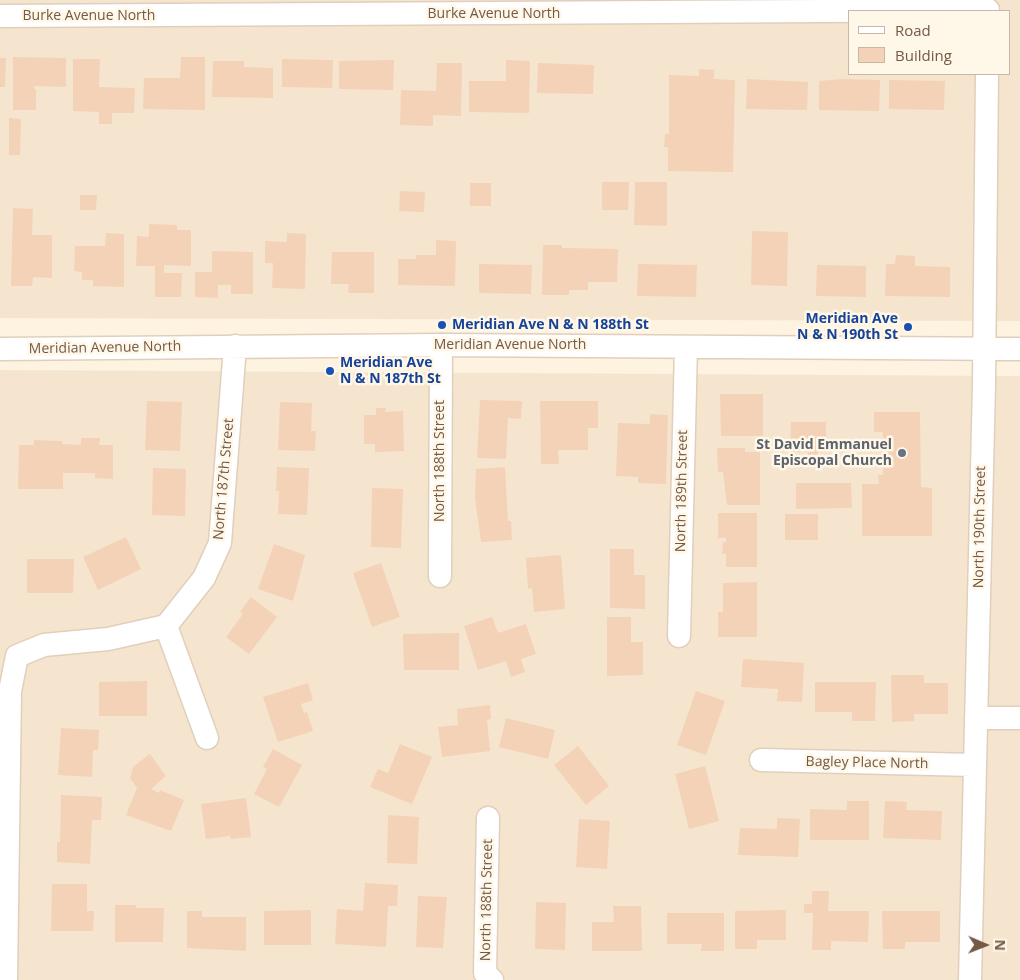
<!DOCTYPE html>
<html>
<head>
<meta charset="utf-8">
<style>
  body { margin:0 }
  #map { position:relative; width:1020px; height:980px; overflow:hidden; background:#fdf3e0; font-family:"Open Sans",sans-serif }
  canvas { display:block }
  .legend { position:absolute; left:848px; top:10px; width:162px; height:65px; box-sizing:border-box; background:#fff7e7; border:1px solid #c8b8a7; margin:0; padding:6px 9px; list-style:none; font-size:15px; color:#755947 }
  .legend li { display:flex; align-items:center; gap:10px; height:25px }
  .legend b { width:25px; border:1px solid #c8b8a7 }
  .north { position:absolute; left:960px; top:920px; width:50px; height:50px; -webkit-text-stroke:4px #fff7e7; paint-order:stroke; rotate:91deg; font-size:14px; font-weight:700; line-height:20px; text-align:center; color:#755947 }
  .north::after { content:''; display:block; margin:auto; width:18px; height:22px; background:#755947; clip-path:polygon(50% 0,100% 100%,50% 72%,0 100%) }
</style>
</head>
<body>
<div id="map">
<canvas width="1020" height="980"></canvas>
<ul class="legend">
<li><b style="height:6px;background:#fff"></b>Road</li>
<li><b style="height:14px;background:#f4d2b7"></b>Building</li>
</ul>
<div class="north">N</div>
</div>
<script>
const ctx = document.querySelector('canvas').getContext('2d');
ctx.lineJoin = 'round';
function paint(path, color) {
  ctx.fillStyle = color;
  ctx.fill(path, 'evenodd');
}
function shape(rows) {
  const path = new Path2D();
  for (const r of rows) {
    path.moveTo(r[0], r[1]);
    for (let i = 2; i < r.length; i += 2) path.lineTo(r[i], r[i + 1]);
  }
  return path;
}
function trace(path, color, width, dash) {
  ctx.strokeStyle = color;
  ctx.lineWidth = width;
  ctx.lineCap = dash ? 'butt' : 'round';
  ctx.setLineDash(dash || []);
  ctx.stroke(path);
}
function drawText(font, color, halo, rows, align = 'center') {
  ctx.font = font + ' "Open Sans",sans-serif';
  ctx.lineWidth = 5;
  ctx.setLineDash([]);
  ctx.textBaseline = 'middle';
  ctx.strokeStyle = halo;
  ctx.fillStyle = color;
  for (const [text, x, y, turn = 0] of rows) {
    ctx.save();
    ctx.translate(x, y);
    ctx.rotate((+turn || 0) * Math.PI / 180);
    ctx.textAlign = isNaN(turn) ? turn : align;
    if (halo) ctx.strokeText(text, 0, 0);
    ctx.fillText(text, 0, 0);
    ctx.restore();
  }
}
paint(shape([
  [0,0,1020,0,1020,321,0,318],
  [849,11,1009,11,1009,74,849,74],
  [0,370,1020,376,1020,980,0,980]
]), '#f5e5ce');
paint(shape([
  [13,57,66,58,66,87,34,86,34,89,36,89,36,110,13,110],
  [181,57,205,57,205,110,143,109,144,78,180,78],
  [0,58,6,58,5,87,0,87],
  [73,59,100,59,99,87,135,88,134,113,112,113,112,124,99,124,99,112,73,111],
  [282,59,333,60,332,88,282,87],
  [394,60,393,90,339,89,339,61],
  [506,60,530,61,529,113,469,112,469,81,506,81],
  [213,61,244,61,244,67,273,68,273,98,212,97],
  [437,63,462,63,461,116,433,115,433,126,400,125,401,90,436,91],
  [538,63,594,65,593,94,537,93],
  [699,69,714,70,714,79,735,80,733,172,668,171,668,147,664,147,665,134,669,134,669,75,699,76],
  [747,79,808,82,807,110,746,109],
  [842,79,880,80,879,111,819,110,819,81],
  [889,80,945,81,944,110,889,109],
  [9,118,21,119,20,155,9,155],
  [602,182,629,182,628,210,602,210],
  [635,182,667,182,667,226,634,225],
  [470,183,491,183,491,206,470,206],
  [400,191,425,192,424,212,399,211],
  [80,195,97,195,96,210,80,210],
  [13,208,33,209,32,235,52,235,52,278,33,277,32,286,11,286],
  [149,224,177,225,177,230,191,230,191,266,164,265,164,273,182,273,181,297,155,297,155,266,136,266,137,236,149,237],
  [752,231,788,232,787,286,751,285],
  [106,233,124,234,124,287,93,286,93,280,82,280,82,272,74,271,75,246,105,246],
  [287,233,306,234,305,289,272,288,273,263,265,263,265,241,287,242],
  [436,240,456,241,455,286,398,285,398,259,416,259,416,255,436,255],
  [543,245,562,245,562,248,618,249,617,282,588,282,588,290,569,290,569,295,542,295],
  [212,251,253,252,253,294,231,294,231,285,218,285,218,298,195,297,195,272,212,272],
  [332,252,374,252,374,293,348,293,349,284,331,284],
  [896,255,915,256,915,266,950,267,950,297,885,296,886,264,895,264],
  [479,264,532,265,531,294,479,293],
  [638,264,697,265,696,297,637,296],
  [817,265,866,266,866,297,816,296],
  [720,394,763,394,763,436,721,436],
  [480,400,522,401,521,419,508,418,506,459,477,458],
  [147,401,182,402,180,451,145,450],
  [540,401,598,401,598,428,588,428,588,450,558,450,559,464,541,464],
  [280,402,312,403,311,431,316,431,315,451,278,450],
  [376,408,386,408,385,412,403,411,404,451,375,452,375,444,364,444,364,415,376,415],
  [874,412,920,412,921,487,932,488,932,536,862,536,862,484,879,484,878,475,883,475,883,432,874,432],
  [650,414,668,415,666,484,638,483,638,477,616,476,618,423,650,424],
  [791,422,826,422,826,452,818,452,818,459,807,459,808,452,790,452],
  [81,438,100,438,99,445,113,445,113,479,95,478,95,473,63,473,63,489,18,489,19,445,34,445,34,440,62,441,62,444,81,445],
  [717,448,745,448,745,452,760,452,760,505,727,505,723,472,718,472],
  [277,467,309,468,307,515,278,514,279,491,276,491],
  [505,467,508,521,511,521,512,540,481,542,475,498,476,469],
  [153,468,186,469,185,516,152,515],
  [796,483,851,483,852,508,796,509],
  [372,488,403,489,401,548,371,547],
  [718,513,757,513,757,567,726,567,726,554,722,554,723,542,726,542,726,538,718,538],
  [785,514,818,514,818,540,785,540],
  [126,537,141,569,98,590,83,557],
  [274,544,305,555,293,601,258,589],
  [610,549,634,549,634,575,645,575,645,609,610,608],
  [561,555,565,609,534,612,532,588,528,589,526,558],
  [27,559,74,559,73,593,27,593],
  [381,563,400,617,372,627,353,573],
  [757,582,757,637,718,637,718,612,723,612,723,583],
  [251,597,277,617,249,654,226,637,243,614,240,612],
  [492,617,498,633,526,624,536,654,521,659,525,672,511,677,506,661,478,670,464,626],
  [607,617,631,617,631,642,643,642,643,675,607,676],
  [459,633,459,670,404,670,403,634],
  [743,659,804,663,802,702,777,701,778,689,741,687],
  [891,675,924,675,924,683,948,683,948,714,914,714,914,721,892,722],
  [147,681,147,716,99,716,99,682],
  [815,682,876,682,875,721,852,721,852,712,815,712],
  [308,683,313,700,301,704,304,713,307,712,313,731,278,742,263,697],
  [696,691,725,701,706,755,677,745],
  [490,705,491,719,487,720,490,751,442,757,438,727,458,725,457,709],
  [506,718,555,730,548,759,499,747],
  [61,728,99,730,98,750,93,750,92,777,58,775],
  [400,744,432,757,412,804,370,787,378,769,388,773],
  [578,746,609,786,586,805,554,765],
  [273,749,302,765,279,807,254,794,267,769,263,767],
  [150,754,166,776,151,789,159,793,160,790,184,800,171,831,126,815,137,788,130,778,133,767],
  [705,766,719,821,689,829,675,774],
  [61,795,102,797,101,820,92,820,90,864,57,862,57,842,60,842],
  [246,798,251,837,231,839,230,836,206,839,201,804],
  [847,801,869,801,869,840,810,840,810,809,847,810],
  [885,801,907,802,906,810,942,811,941,840,883,838],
  [388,815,419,817,417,864,387,863],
  [777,818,800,819,798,857,738,855,740,828,777,829],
  [579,819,610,821,607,869,576,867],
  [365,883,398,885,397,906,388,906,386,947,335,944,337,909,363,911],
  [52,884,87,884,87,911,94,911,93,931,51,931],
  [812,891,829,891,828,911,869,911,868,942,831,941,831,950,812,950,813,913,804,913,804,904,812,904],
  [418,896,447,897,443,948,416,947],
  [536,902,566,903,565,950,535,949],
  [115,905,136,905,136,908,164,908,163,942,115,942],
  [613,906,641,906,642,951,592,951,592,922,614,922],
  [311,910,311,945,264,945,264,911],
  [786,910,786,940,757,940,757,949,735,949,735,911],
  [187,911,202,911,202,917,246,917,246,951,187,948],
  [882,911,940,911,940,942,905,942,905,949,883,949],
  [667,913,724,913,724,951,701,951,702,944,667,944]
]), '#f4d2b7');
const minor = shape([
  [0,16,988,10],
  [0,349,441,345,1020,349],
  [440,576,441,345],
  [166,626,204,578,220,543,235,346],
  [166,626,207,738],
  [679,636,686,347],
  [976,718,1020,718],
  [761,760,974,765],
  [488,818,485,973,492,980],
  [6,980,10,691,17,656,44,645,108,639,166,626],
  [970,980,984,384,987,74]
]);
trace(minor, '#e1cfbc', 25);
trace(minor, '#fff', 22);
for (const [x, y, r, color] of [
  [442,325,5,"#1a4fb4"],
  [908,327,5,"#1a4fb4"],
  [330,371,5,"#1a4fb4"],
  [902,453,5,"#6b7280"]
]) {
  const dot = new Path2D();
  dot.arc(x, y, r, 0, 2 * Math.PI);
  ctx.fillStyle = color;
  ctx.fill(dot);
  trace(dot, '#fff7e7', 2);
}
drawText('14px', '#755947', '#fff7e7', [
  ["Burke Avenue North",494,14],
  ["Burke Avenue North",89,16],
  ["Meridian Avenue North",510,345],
  ["Meridian Avenue North",105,348,-1],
  ["North 188th Street",440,461,-90],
  ["North 187th Street",224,479,-85],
  ["North 189th Street",682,491,-89],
  ["North 190th Street",980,527,-89],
  ["Bagley Place North",867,763,1],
  ["North 188th Street",487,900,-89]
]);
drawText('bold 14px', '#164399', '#fff7e7', [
  ["Meridian Ave",898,319,"right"],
  ["N & N 190th St",898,335,"right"],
  ["Meridian Ave N & N 188th St",452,325],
  ["Meridian Ave",340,363],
  ["N & N 187th St",340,379]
], 'left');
drawText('bold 14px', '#5b616d', '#fff7e7', [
  ["St David Emmanuel",892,445],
  ["Episcopal Church",892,461]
], 'right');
</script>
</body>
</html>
